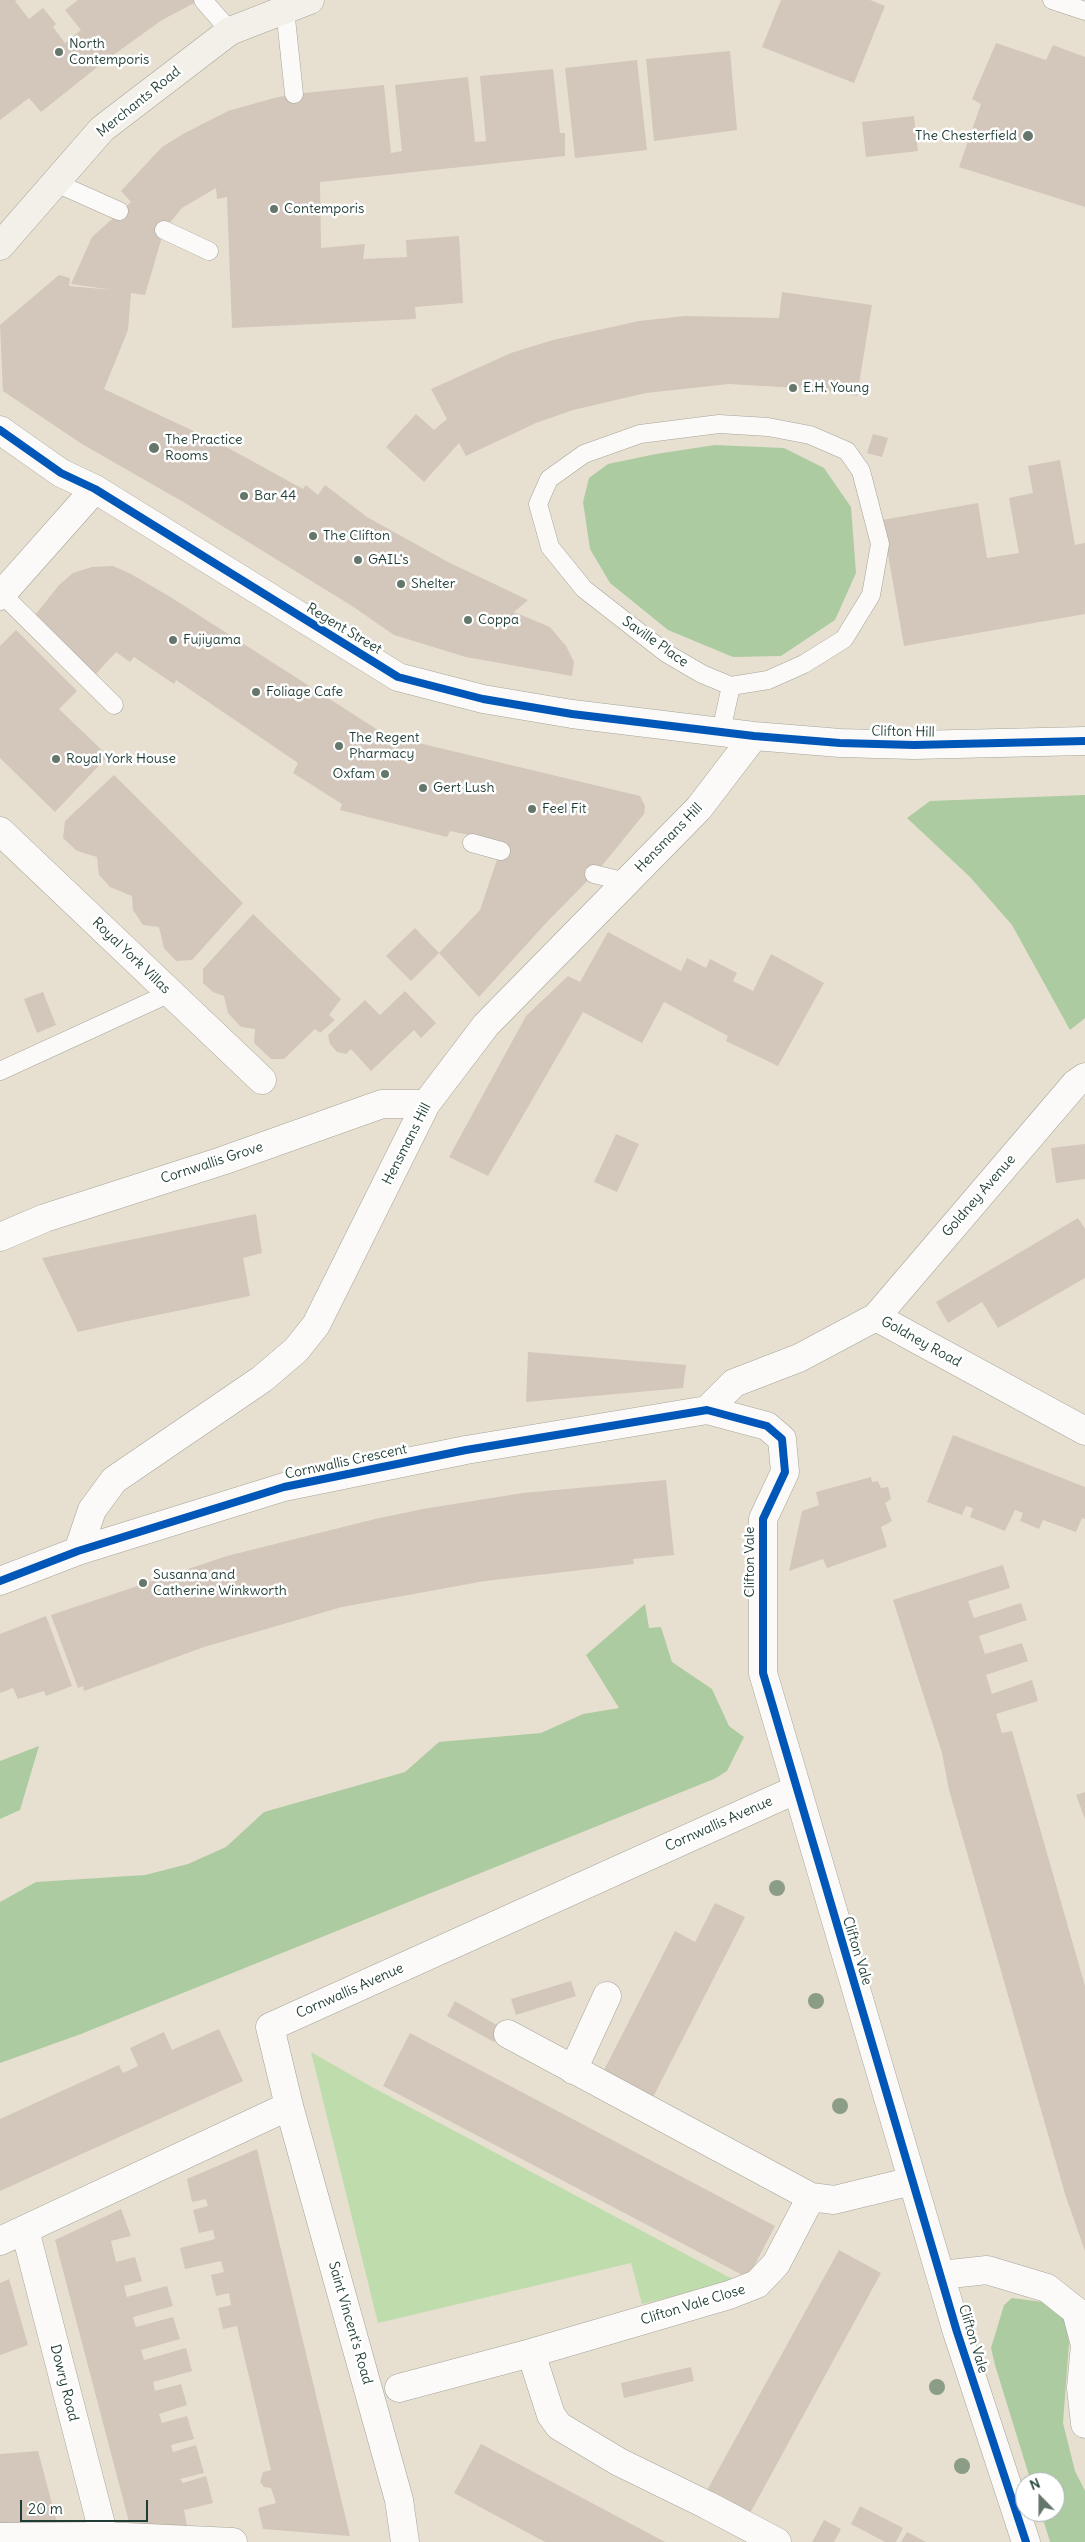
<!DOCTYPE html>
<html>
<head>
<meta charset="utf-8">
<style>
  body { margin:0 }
  #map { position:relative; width:1085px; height:2542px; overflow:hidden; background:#e7e0d1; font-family:Delius,sans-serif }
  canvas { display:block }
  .north { position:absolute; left:1015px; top:2472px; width:50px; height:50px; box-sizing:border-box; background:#fff; border:1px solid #a5b1ae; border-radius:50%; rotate:338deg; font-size:14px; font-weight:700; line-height:20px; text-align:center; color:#1f3d34 }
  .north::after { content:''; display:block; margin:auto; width:18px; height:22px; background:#65766b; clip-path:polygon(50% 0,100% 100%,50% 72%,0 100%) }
  .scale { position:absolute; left:20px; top:2500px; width:128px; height:22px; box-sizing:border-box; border:2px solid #1f3d34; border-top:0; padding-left:6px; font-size:15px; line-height:18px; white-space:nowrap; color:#1f3d34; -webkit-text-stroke:4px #fff; paint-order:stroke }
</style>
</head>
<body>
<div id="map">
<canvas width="1085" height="2542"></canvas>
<div class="north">N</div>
<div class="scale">20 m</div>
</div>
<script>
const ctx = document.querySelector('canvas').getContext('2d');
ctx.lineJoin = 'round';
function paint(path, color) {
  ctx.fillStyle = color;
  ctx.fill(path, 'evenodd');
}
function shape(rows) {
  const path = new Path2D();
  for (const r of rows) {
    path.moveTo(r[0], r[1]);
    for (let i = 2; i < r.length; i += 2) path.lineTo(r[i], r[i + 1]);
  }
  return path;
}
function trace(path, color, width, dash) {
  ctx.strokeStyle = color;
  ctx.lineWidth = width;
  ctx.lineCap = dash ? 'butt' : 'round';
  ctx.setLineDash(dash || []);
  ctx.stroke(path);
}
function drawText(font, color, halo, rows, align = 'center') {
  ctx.font = font + ' Delius,sans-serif';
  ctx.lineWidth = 5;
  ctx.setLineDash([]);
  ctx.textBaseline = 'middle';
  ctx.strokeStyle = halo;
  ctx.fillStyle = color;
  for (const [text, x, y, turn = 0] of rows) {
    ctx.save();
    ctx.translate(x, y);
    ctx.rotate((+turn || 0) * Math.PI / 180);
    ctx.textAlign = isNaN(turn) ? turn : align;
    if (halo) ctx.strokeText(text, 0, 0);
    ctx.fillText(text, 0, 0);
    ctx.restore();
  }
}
paint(shape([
  [311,2052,372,2087,736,2281,642,2304,631,2263,378,2323]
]), '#bfdcac');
paint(shape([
  [715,445,784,448,824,468,851,507,856,573,835,620,781,656,733,657,668,630,610,583,590,549,583,502,589,478,608,464,656,454],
  [1085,795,1085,1018,1070,1030,1012,925,970,877,907,818,930,801],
  [645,1604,649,1628,661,1627,672,1662,712,1689,729,1726,744,1737,727,1771,714,1779,81,2034,0,2063,0,1902,36,1882,145,1875,188,1864,226,1847,264,1812,405,1772,439,1742,541,1733,583,1714,619,1708,586,1655],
  [39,1746,20,1810,0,1819,0,1761],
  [1012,2298,1050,2303,1067,2318,1069,2343,1063,2423,1075,2471,1085,2491,1085,2542,1050,2542,1041,2512,1055,2512,1055,2482,1031,2482,995,2365,991,2348,1004,2305]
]), '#adcba0');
paint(shape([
  [0,0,17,0,15,1,29,19,43,8,56,24,53,27,65,43,81,30,65,10,78,0,200,0,162,20,105,61,41,112,29,98,0,120],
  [781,0,870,0,885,6,854,83,762,47],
  [996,43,1046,60,1053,45,1085,57,1085,207,959,167,981,104,972,99],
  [730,51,737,130,654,141,646,59],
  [637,60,647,150,575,158,565,68],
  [553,69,560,133,565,133,565,156,320,182,321,248,365,244,363,259,407,257,406,240,459,236,463,303,415,307,416,319,232,328,227,197,217,199,216,188,182,208,164,230,145,295,131,293,128,330,104,389,221,444,303,489,306,485,318,495,325,485,367,517,448,562,528,600,514,612,550,627,566,646,574,662,572,676,466,657,394,635,352,606,185,503,82,444,3,391,0,325,59,275,70,278,69,286,113,290,71,284,92,237,131,202,121,191,162,147,183,134,228,111,274,98,294,94,384,85,391,153,402,151,395,85,468,77,475,142,486,141,480,76],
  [914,116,918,151,866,157,862,122],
  [782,292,872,305,857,396,815,389,729,384,646,393,573,410,536,423,466,456,459,443,424,482,386,447,416,414,434,430,447,419,431,389,511,353,553,340,639,321,685,316,779,318],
  [873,434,888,438,882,457,867,453],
  [1060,460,1075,545,1085,543,1085,614,904,646,882,520,978,503,987,558,1019,553,1009,498,1033,493,1028,466],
  [113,566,131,574,172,598,378,730,423,744,640,796,645,806,644,814,601,867,546,923,479,997,439,953,480,910,503,842,450,831,447,837,340,810,342,804,293,773,298,763,176,680,174,684,134,657,130,662,116,652,95,675,32,619,59,585,73,573,92,567],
  [16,630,77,691,59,709,108,756,55,812,0,758,0,646],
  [114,775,243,903,192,960,176,961,164,948,159,927,143,925,133,910,132,896,110,887,99,875,97,857,77,851,63,838,65,821],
  [253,914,341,999,329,1015,335,1020,320,1033,315,1029,284,1059,271,1059,254,1043,255,1029,241,1027,228,1013,224,996,213,992,203,983,203,969],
  [415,928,439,953,411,981,386,956],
  [608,932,681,971,687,958,706,968,710,959,737,973,733,981,753,991,771,954,824,983,778,1066,726,1041,728,1036,664,1002,642,1043,583,1012,488,1176,449,1157,526,1016,568,976,580,982],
  [405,991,436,1023,421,1038,414,1030,371,1071,351,1049,346,1054,337,1052,330,1044,328,1035,365,1000,380,1015],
  [43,992,56,1025,37,1033,24,999],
  [616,1134,639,1144,617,1192,594,1182],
  [1085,1144,1085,1179,1056,1183,1051,1148],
  [256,1214,262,1253,243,1258,250,1296,123,1322,78,1332,42,1258],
  [1078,1218,1085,1229,1085,1278,998,1328,982,1302,948,1323,936,1302],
  [528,1352,686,1365,683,1388,526,1402],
  [953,1435,1085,1487,1085,1519,1082,1518,1076,1532,1043,1520,1039,1529,1020,1521,1023,1513,1015,1510,1005,1531,970,1517,973,1508,966,1506,962,1515,927,1502],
  [871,1477,872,1482,878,1481,881,1488,888,1487,891,1499,885,1503,892,1521,881,1527,887,1547,827,1568,823,1559,789,1571,802,1511,819,1505,816,1492],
  [666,1480,674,1555,633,1559,634,1564,485,1581,342,1607,204,1647,84,1691,83,1686,78,1688,51,1615,227,1556,375,1519,423,1509,523,1493],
  [1003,1565,1010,1588,968,1601,974,1618,1021,1603,1027,1620,979,1636,985,1654,1022,1643,1028,1661,986,1675,992,1694,1032,1680,1038,1701,996,1714,1002,1733,1012,1731,1085,1986,1085,2251,1066,2197,949,1790,942,1753,893,1600],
  [46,1616,72,1686,46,1696,44,1691,18,1699,13,1688,0,1693,0,1634],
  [1085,1792,1085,1819,1076,1795],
  [715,1903,745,1917,649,2105,599,2080,675,1931,695,1942],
  [571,1981,576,1996,516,2015,511,1999],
  [455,2001,502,2028,494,2042,447,2016],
  [219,2029,243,2081,0,2191,0,2119,119,2065,123,2073,138,2066,130,2048,164,2032,172,2050],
  [410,2033,775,2226,748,2278,383,2086],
  [257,2149,275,2225,350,2536,263,2529,258,2508,276,2503,271,2488,264,2487,260,2482,263,2472,271,2470,237,2326,223,2329,218,2308,231,2305,229,2293,216,2296,211,2275,224,2272,221,2261,185,2269,180,2248,215,2239,213,2230,199,2233,193,2210,208,2206,206,2199,192,2202,187,2179],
  [121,2209,131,2236,111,2241,116,2262,135,2257,142,2281,124,2286,127,2297,167,2286,173,2306,133,2317,136,2327,173,2317,180,2339,141,2350,144,2360,186,2348,192,2371,153,2382,155,2391,181,2384,187,2405,159,2414,162,2423,187,2416,194,2439,171,2445,173,2452,196,2445,204,2473,180,2479,183,2483,206,2476,213,2503,184,2510,189,2536,135,2531,129,2522,55,2240],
  [839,2250,881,2273,748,2517,705,2494],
  [9,2279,28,2345,0,2355,0,2283],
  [691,2367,694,2381,624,2398,621,2383],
  [481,2444,543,2477,665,2542,545,2542,454,2493],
  [38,2451,59,2530,0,2532,0,2454],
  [860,2506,903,2528,896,2542,885,2542,851,2524],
  [824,2520,841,2529,834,2542,812,2542],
  [907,2532,926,2542,901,2542]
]), '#d3c6ba');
const service = shape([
  [203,0,230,31],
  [1052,0,1085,11],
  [285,9,294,94],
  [54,182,119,211],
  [164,230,209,251],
  [719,424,768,427,810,435,847,451,861,471,880,544,871,595,844,639,804,664,768,680,731,686,702,674,666,653,584,589,550,547,538,504,549,479,584,454,640,434,719,424],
  [2,594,114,705],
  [721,731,731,686],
  [472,843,501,851],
  [594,874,626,882],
  [0,1071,170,993]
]);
const minor = shape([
  [0,430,61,473,95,489,398,677,483,699,572,714,754,736,840,743,914,745,1085,741],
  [0,596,95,489],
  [0,831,262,1080],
  [0,1237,45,1218,222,1161,382,1104,426,1104],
  [876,1317,1085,1431],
  [707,1410,734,1383,799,1358,876,1317,1075,1084,1085,1077],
  [78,1551,92,1510,114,1480,262,1379,296,1350,316,1325,426,1104,486,1025,699,808,754,736],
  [0,1581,78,1551,284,1487,466,1450,707,1410,767,1426,782,1439,785,1472,763,1519,763,1673,957,2332,1026,2542],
  [508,2034,811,2197],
  [573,2070,607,1996],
  [25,2230,104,2536],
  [0,2241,289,2106],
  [941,2275,987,2270,1047,2288,1076,2311,1085,2345,1081,2388,1085,2424],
  [399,2388,531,2353],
  [0,2537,104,2536,233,2542],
  [405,2542,399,2500,289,2106,270,2027,795,1790],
  [777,2542,707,2505,619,2462,559,2426,551,2415,531,2353,729,2295,757,2284,776,2264,811,2197,834,2200,912,2181]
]);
const secondary = shape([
  [0,246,102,129,230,31,310,0]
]);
trace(service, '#a4a499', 19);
trace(minor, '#a4a499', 29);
trace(secondary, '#a4a499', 29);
trace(service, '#fbfaf8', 18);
trace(minor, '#fbfaf8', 28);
trace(secondary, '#f3f0ea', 28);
trace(shape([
  [0,430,61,473,95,489,398,677,483,699,572,714,754,736,840,743,914,745,1085,741],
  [0,1581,78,1551,284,1487,466,1450,707,1410,767,1426,782,1439,785,1472,763,1519,763,1673,957,2332,1026,2542]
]), '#0057b8', 8);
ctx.fillStyle = '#8b9c87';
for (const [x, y] of [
  [777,1888],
  [816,2001],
  [840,2106],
  [937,2387],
  [962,2466]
]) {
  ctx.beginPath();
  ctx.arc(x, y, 8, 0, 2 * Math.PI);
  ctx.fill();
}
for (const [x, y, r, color] of [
  [59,52,5,"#65766b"],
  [1028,136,6,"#65766b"],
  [274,209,5,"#65766b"],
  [793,388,5,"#65766b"],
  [154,448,6,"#65766b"],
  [244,496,5,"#65766b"],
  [313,536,5,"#65766b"],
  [358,560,5,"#65766b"],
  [401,584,5,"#65766b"],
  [468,620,5,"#65766b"],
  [173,640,5,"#65766b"],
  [256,692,5,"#65766b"],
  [339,746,5,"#65766b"],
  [56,759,5,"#65766b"],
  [385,774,5,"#65766b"],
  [423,788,5,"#65766b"],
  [532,809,5,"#65766b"],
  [143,1583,5,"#65766b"]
]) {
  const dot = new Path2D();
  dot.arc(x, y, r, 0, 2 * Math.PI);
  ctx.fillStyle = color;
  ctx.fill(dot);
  trace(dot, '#fff', 2);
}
drawText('14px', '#1f3d34', '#fff', [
  ["North",69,44],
  ["Contemporis",69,60],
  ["The Chesterfield",1017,136,"right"],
  ["Contemporis",284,209],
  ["E.H. Young",803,388],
  ["The Practice",165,440],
  ["Rooms",165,456],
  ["Bar 44",254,496],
  ["The Clifton",323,536],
  ["GAIL's",368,560],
  ["Shelter",411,584],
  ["Coppa",478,620],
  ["Fujiyama",183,640],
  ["Foliage Cafe",266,692],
  ["The Regent",349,738],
  ["Pharmacy",349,754],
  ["Royal York House",66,759],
  ["Oxfam",375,774,"right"],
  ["Gert Lush",433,788],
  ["Feel Fit",542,809],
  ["Susanna and",153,1575],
  ["Catherine Winkworth",153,1591]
], 'left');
drawText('14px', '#1f3d34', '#fff', [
  ["Merchants Road",139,102,-39],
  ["Regent Street",344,629,31],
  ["Saville Place",655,642,35],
  ["Clifton Hill",903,732,1],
  ["Hensmans Hill",669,838,-46],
  ["Royal York Villas",131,956,44],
  ["Hensmans Hill",407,1144,-63],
  ["Cornwallis Grove",212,1163,-18],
  ["Goldney Avenue",979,1196,-49],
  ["Goldney Road",921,1342,29],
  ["Cornwallis Crescent",346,1462,-12],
  ["Clifton Vale",750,1562,-90],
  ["Cornwallis Avenue",719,1824,-24],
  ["Clifton Vale",857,1951,73],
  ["Cornwallis Avenue",350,1991,-24],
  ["Clifton Vale Close",693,2305,-17],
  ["Saint Vincent's Road",350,2323,74],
  ["Clifton Vale",973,2339,73],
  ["Dowry Road",64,2383,76]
]);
</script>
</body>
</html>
